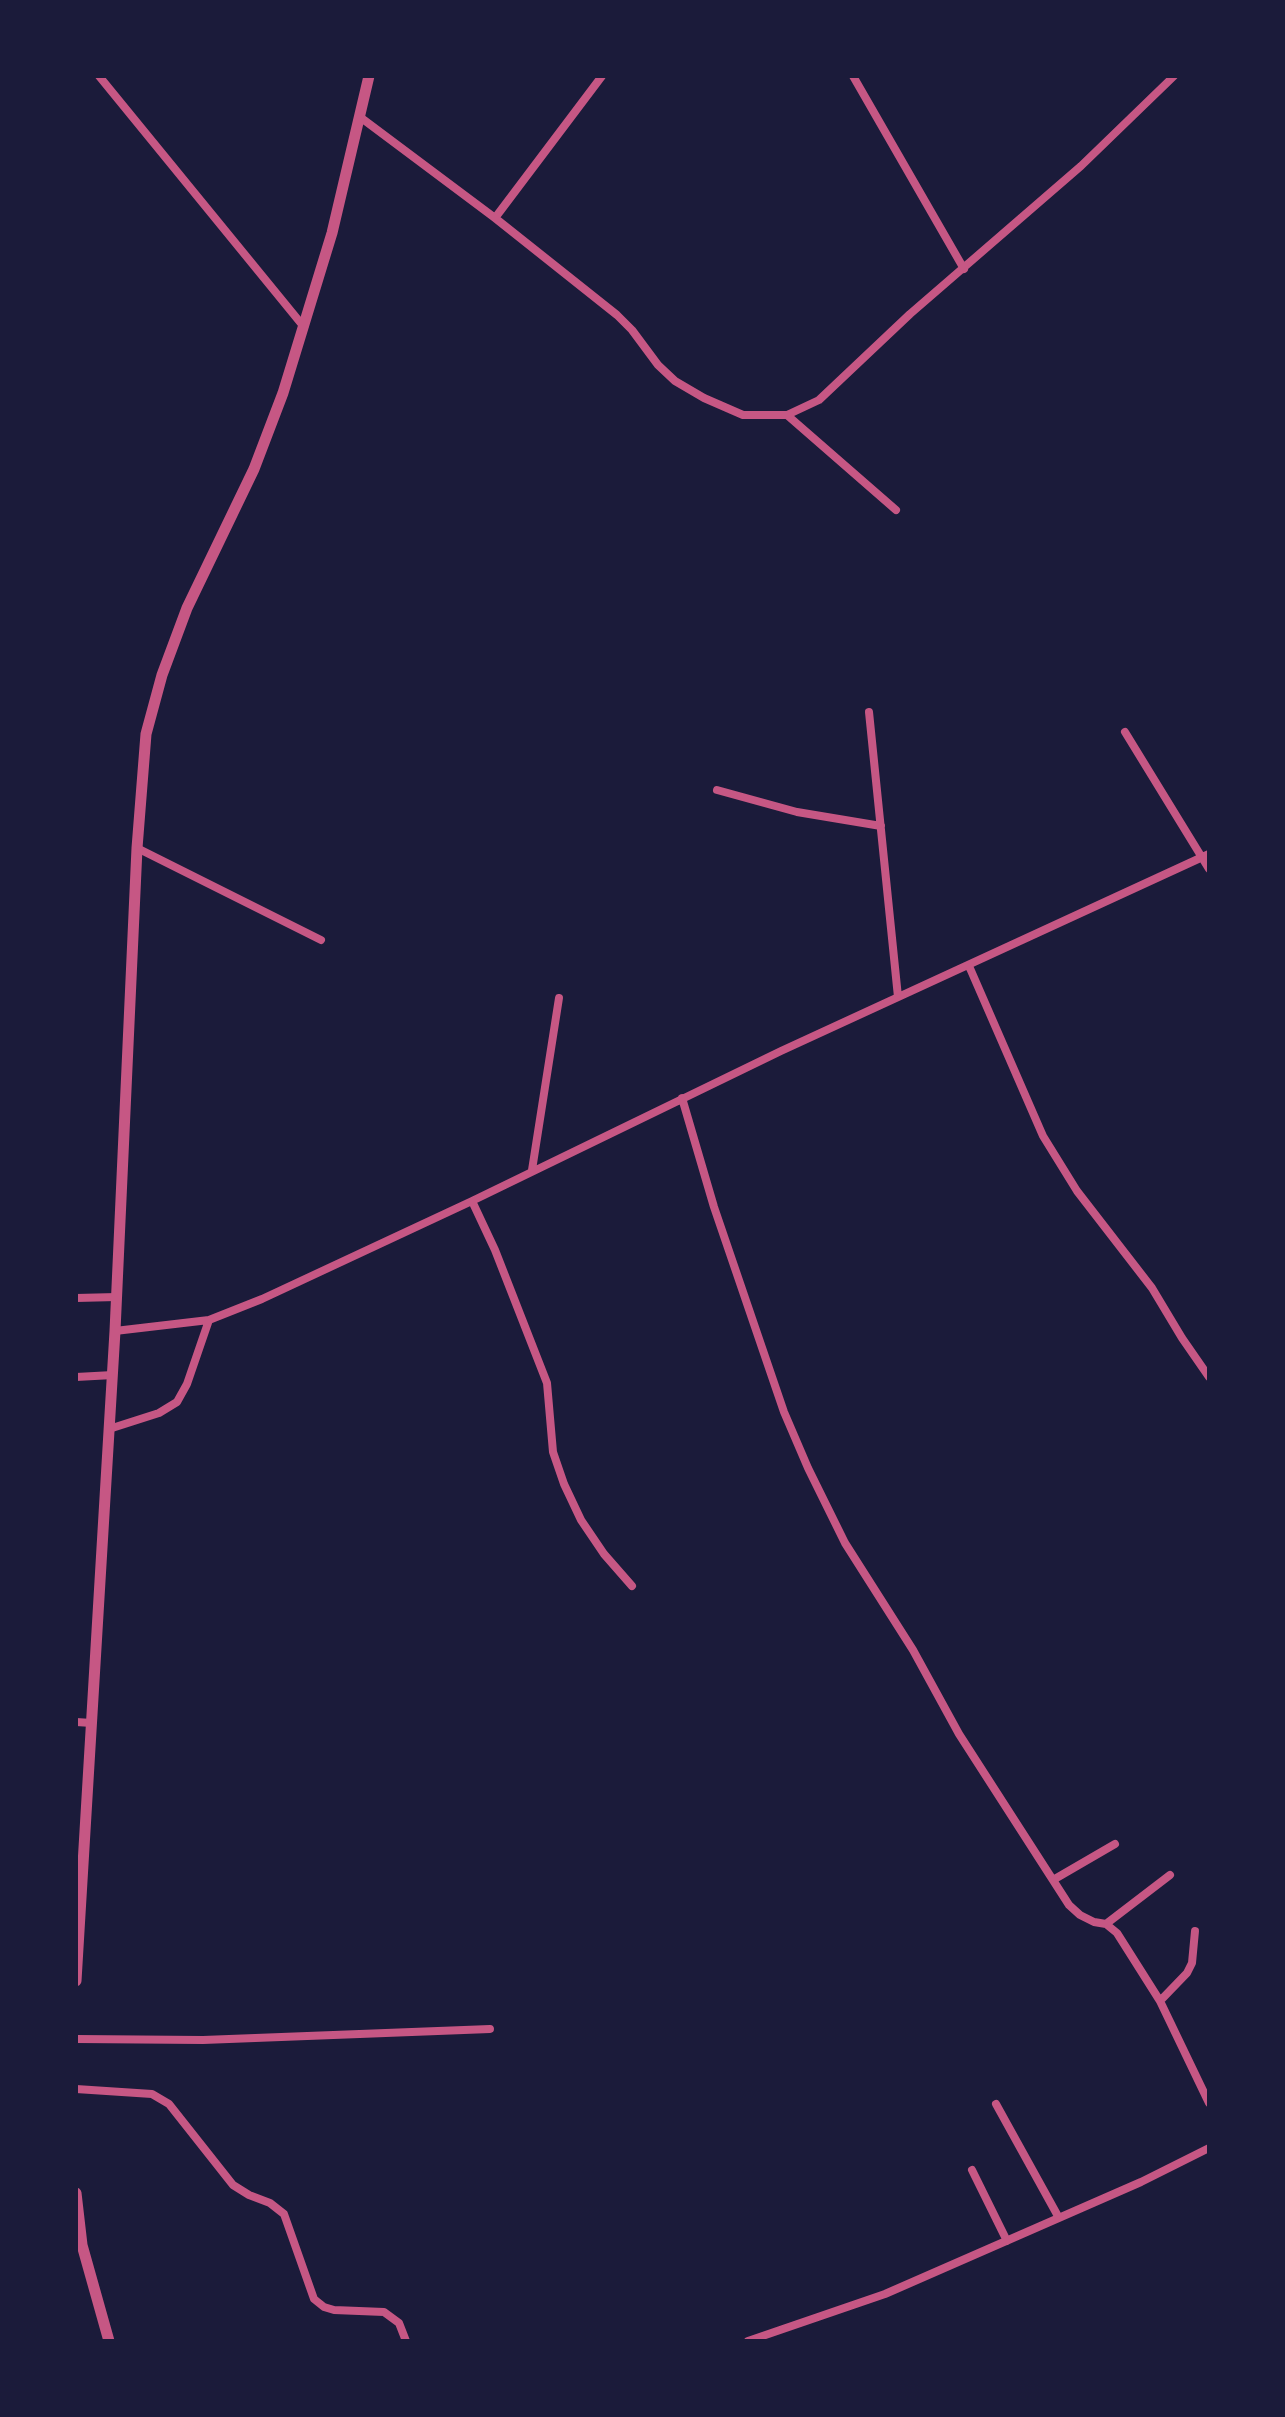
<!DOCTYPE html>
<html>
<head>
<meta charset="utf-8">
<style>
  body { margin:0 }
  #map { position:relative; width:1285px; height:2417px; overflow:hidden; background:#1b1b3a; font-family:"DejaVu Sans",sans-serif }
  canvas { display:block }
  .frame { position:absolute; inset:0; border:78px solid #1b1b3a; pointer-events:none }
</style>
</head>
<body>
<div id="map">
<canvas width="1285" height="2417"></canvas>
<div class="frame"></div>
</div>
<script>
const ctx = document.querySelector('canvas').getContext('2d');
ctx.lineJoin = 'round';
function shape(rows) {
  const path = new Path2D();
  for (const r of rows) {
    path.moveTo(r[0], r[1]);
    for (let i = 2; i < r.length; i += 2) path.lineTo(r[i], r[i + 1]);
  }
  return path;
}
function trace(path, color, width, dash) {
  ctx.strokeStyle = color;
  ctx.lineWidth = width;
  ctx.lineCap = dash ? 'butt' : 'round';
  ctx.setLineDash(dash || []);
  ctx.stroke(path);
}
trace(shape([
  [99,76,304,327],
  [853,76,964,269],
  [360,117,495,218,617,315,632,330,658,365,675,381,704,398,743,415,787,415,819,400,910,314,1081,166,1174,76],
  [495,218,602,76],
  [787,415,896,510],
  [869,712,898,997],
  [1125,732,1209,869],
  [717,790,797,812,881,826],
  [137,848,321,940],
  [969,966,1043,1136,1077,1191,1152,1288,1182,1338,1209,1377],
  [682,1098,714,1207,784,1412,808,1468,845,1543,913,1650,959,1734,1069,1905,1080,1915,1094,1922,1106,1924,1117,1933,1160,2001,1209,2103],
  [532,1170,559,998],
  [472,1201,495,1250,547,1383,553,1452,564,1484,581,1520,604,1554,632,1586],
  [76,1298,117,1297],
  [115,1331,209,1320,262,1299,472,1201,781,1051,1209,854],
  [76,1377,113,1375],
  [109,1429,159,1413,177,1402,187,1384,209,1320],
  [76,1722,92,1723],
  [1053,1880,1115,1844],
  [1106,1924,1170,1875],
  [1160,2001,1187,1973,1192,1963,1195,1931],
  [76,2039,203,2040,490,2029],
  [76,2089,152,2094,169,2104,233,2185,249,2195,270,2203,284,2214,314,2299,324,2307,334,2310,384,2312,399,2323,406,2341],
  [996,2104,1059,2218],
  [972,2170,1007,2241],
  [748,2341,885,2294,1141,2182,1209,2148]
]), '#c65784', 8);
trace(shape([
  [76,1981,115,1331,137,848,146,734,162,675,187,608,254,469,283,393,332,233,369,76],
  [76,2193,82,2245,109,2341]
]), '#c65784', 11);
</script>
</body>
</html>
